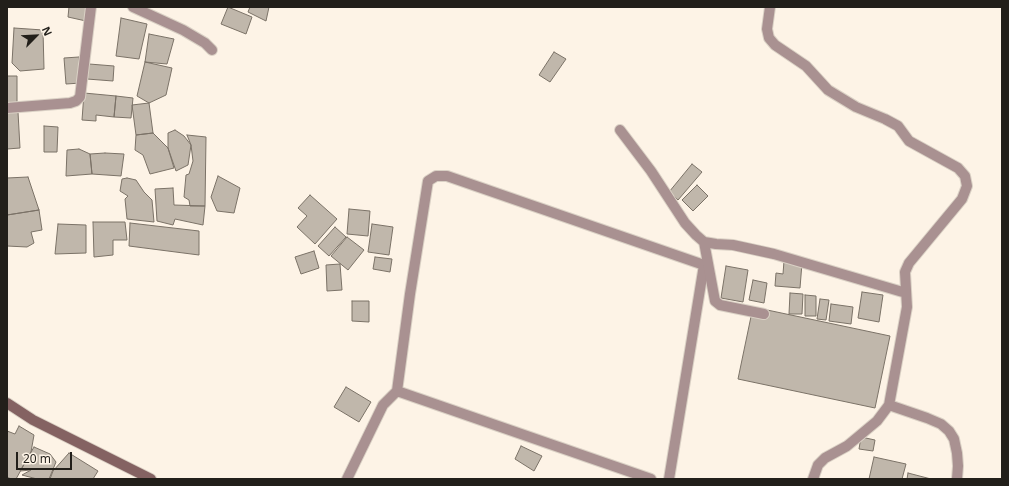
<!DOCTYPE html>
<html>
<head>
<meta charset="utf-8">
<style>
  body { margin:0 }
  #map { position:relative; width:1009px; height:486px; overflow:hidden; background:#fdf3e6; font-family:"Noto Sans",sans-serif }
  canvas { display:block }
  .frame { position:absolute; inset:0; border:8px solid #221f1a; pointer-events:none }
  .north { position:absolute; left:16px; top:16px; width:40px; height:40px; -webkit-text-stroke:3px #fdf3e6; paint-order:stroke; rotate:66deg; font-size:11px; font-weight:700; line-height:16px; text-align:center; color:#221f1a }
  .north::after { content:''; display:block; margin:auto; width:14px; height:18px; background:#221f1a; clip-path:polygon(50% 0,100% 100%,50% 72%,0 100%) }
  .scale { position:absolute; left:16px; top:452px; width:56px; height:18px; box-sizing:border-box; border:2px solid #221f1a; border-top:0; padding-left:5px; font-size:12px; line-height:14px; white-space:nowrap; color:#221f1a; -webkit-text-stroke:3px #fdf3e6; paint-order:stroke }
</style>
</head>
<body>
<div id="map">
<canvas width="1009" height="486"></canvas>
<div class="frame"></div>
<div class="north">N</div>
<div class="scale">20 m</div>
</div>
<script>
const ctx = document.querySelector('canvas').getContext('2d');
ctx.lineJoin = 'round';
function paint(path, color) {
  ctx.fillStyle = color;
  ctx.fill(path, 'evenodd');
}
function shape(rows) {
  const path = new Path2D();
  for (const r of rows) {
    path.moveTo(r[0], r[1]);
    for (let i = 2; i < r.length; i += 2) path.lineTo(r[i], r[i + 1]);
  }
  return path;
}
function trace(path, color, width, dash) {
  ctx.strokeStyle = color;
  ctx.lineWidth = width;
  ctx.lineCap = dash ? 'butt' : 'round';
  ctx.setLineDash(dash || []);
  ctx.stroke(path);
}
const building = shape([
  [69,7,88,7,86,21,68,17,69,7],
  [228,7,252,17,246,34,221,24,228,7],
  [250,7,279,7,269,7,266,21,248,12,250,7],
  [121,18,147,24,139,59,116,56,121,18],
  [14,28,43,30,44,69,20,71,12,63,14,28],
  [149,34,174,39,167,64,145,62,149,34],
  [554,52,566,59,550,82,539,75,554,52],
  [79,57,81,83,66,84,64,58,79,57],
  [145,62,172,68,166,95,149,103,137,96,145,62],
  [89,64,114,66,113,81,87,79,89,64],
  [7,76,17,76,17,104,7,103,7,76],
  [84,93,116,96,114,117,96,115,96,121,82,120,84,93],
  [116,96,133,98,131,118,114,117,116,96],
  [149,103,153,133,136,135,132,105,149,103],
  [18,112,20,148,7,149,7,113,18,112],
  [44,126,58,127,57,152,44,152,44,126],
  [175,130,184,136,191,145,188,165,176,171,168,148,168,133,175,130],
  [153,133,168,148,174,168,150,174,143,155,135,150,136,135,153,133],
  [187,135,206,137,205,206,190,206,189,200,184,197,186,175,189,174,193,161,191,145,187,135],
  [79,149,90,154,92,174,66,176,67,150,79,149],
  [105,153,124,154,121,176,92,174,90,154,105,153],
  [692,164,702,172,678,200,669,192,692,164],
  [218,176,240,188,234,213,217,211,211,197,218,176],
  [28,177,39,210,7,215,7,178,28,177],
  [127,178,136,180,144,192,152,200,154,222,127,219,125,199,128,196,120,191,122,179,127,178],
  [697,185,708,196,693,211,682,200,697,185],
  [173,188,174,205,205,206,203,225,175,219,173,225,157,221,155,189,173,188],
  [310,195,337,219,315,244,297,227,307,216,298,208,310,195],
  [349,209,370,211,368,236,347,234,349,209],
  [39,210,42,230,31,232,34,243,27,247,7,246,7,215,39,210],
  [93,222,125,222,127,240,113,240,113,255,94,257,93,222],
  [130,223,199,231,199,255,129,246,130,223],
  [58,224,86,225,86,253,55,254,58,224],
  [372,224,393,227,389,255,368,252,372,224],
  [335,227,346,237,329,256,318,246,335,227],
  [347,237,364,250,348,270,331,256,347,237],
  [314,251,319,268,301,274,295,257,314,251],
  [375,257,392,259,390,272,373,269,375,257],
  [784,261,802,263,800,288,775,286,776,273,783,274,784,261],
  [340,264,342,290,327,291,326,265,340,264],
  [726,266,748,270,743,302,721,298,726,266],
  [753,280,767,283,764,303,749,300,753,280],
  [862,292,883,295,879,322,858,318,862,292],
  [790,293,803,294,802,314,789,314,790,293],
  [805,295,816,296,816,316,805,316,805,295],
  [820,299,829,300,826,320,817,319,820,299],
  [352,301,369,301,369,322,352,321,352,301],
  [831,304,853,307,851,324,829,321,831,304],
  [753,307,890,336,875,408,738,379,753,307],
  [346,387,371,402,359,422,334,407,346,387],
  [19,426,34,435,31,452,16,479,11,479,7,477,7,431,15,434,19,426],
  [861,437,875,440,873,451,859,449,861,437],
  [521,446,542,456,534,471,515,459,521,446],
  [34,447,50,454,56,462,49,479,37,479,22,475,31,470,20,471,34,447],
  [69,453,98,471,93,479,50,479,53,471,69,453],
  [874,457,906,464,902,479,869,479,874,457],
  [908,473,931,479,907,479,908,473]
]);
paint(building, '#c0b7ab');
trace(building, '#7b7267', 1);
const lane = shape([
  [397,391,651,479],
  [347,479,383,405,397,391,410,294,428,181,436,176,447,176,704,265,669,479]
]);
const street = shape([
  [133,7,183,30,205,43,212,50],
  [770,7,767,29,769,38,775,45,806,66,828,90,856,107,885,119,898,126,909,141,958,168,965,176,967,186,962,199,909,263,905,272,907,307,889,405,877,421,847,446,825,458,818,465,813,479],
  [7,108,70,103,76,101,80,97,91,7],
  [620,130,651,171,685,223,696,235,704,242,716,244,733,245,774,254,906,293],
  [704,242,715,301,720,305,764,314],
  [889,405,927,418,941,424,949,431,954,439,957,453,958,466,957,479]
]);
const secondary = shape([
  [7,403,33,420,151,479]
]);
trace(lane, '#dad1c5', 12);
trace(street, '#dad1c5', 12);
trace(secondary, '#dad1c5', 12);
trace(lane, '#a99191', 10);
trace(street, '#a99191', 10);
trace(secondary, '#846262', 10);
</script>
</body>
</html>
